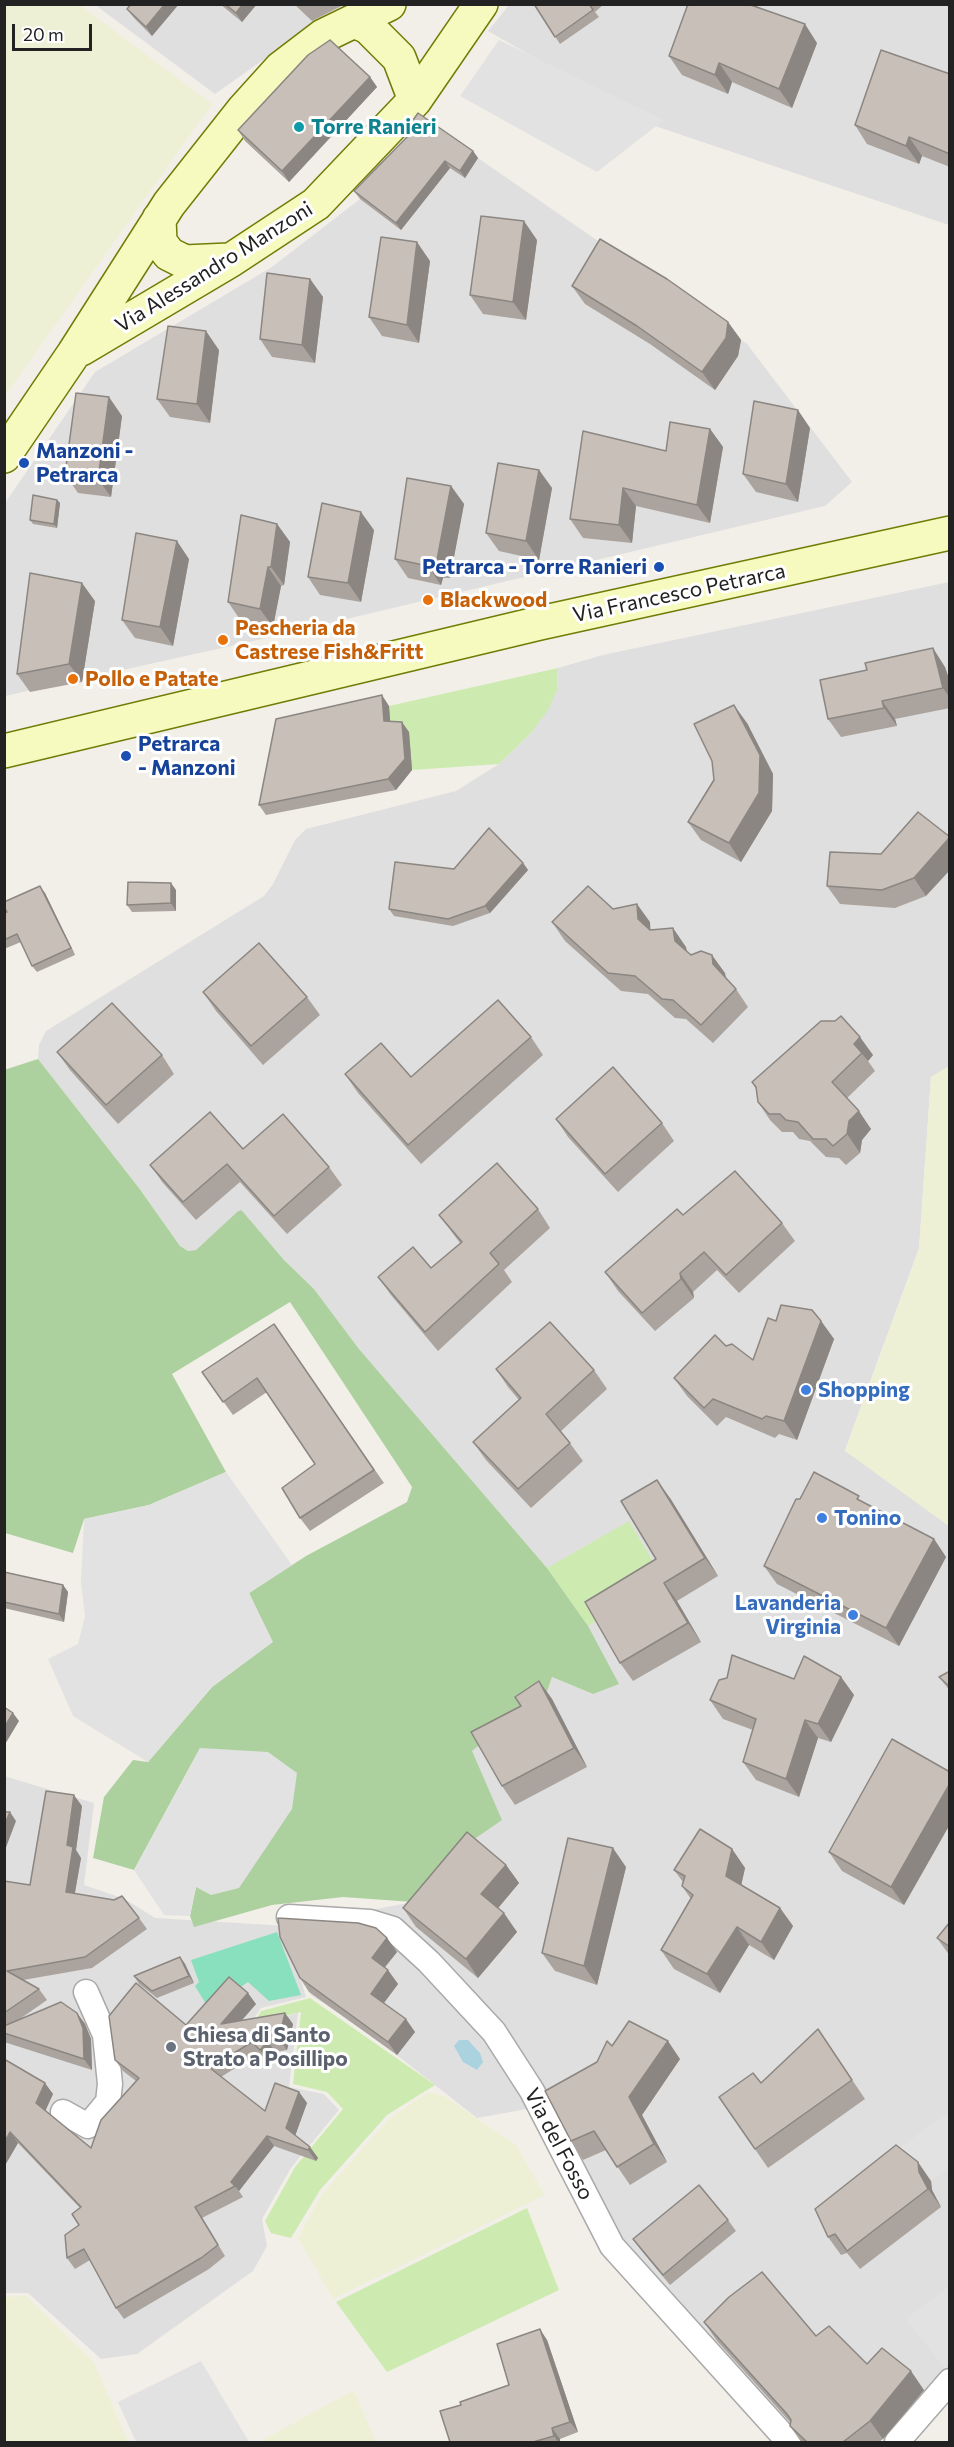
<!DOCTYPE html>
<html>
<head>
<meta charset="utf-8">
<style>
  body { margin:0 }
  #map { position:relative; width:954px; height:2447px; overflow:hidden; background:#f2efe9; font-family:Commissioner,sans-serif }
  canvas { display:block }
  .frame { position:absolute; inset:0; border:6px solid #222; pointer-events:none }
  .scale { position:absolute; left:12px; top:24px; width:80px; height:27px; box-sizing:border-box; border:3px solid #222; border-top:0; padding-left:8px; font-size:18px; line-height:21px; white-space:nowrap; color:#222; -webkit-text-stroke:4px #fff; paint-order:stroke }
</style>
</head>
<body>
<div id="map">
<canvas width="954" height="2447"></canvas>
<div class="frame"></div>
<div class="scale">20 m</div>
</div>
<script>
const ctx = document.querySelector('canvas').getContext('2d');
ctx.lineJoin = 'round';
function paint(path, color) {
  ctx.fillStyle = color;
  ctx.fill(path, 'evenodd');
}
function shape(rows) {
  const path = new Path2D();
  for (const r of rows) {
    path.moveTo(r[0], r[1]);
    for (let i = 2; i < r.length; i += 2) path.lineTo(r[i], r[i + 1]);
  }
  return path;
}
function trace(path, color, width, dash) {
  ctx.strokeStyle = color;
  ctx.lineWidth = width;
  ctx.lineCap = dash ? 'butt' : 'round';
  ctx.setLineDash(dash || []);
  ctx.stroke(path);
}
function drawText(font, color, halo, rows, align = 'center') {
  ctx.font = font + ' Commissioner,sans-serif';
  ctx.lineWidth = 6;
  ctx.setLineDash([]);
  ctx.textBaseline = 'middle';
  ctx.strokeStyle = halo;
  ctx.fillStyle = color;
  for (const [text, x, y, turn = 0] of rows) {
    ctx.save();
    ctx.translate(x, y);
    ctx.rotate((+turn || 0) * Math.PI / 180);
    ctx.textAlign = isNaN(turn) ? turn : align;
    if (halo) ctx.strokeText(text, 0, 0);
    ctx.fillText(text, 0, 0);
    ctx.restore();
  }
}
paint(shape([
  [99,4,359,5,314,24,215,94,98,7],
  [509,5,949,5,949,225,652,125,488,31],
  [423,120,747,344,852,482,825,506,249,642,5,696,5,503,95,372,272,267,360,199],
  [949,582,949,1066,931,1078,919,1248,845,1450,949,1526,949,2377,877,2442,796,2442,613,2234,549,2105,477,2118,375,2038,311,1995,297,1966,306,1997,261,2008,248,2027,298,2013,289,2087,324,2094,339,2110,291,2168,262,2219,267,2246,253,2271,137,2354,101,2359,28,2293,5,2293,4,1776,94,1803,84,1885,125,1899,155,1918,287,1926,413,1902,472,1751,547,1692,552,1677,593,1694,588,1626,547,1568,359,1349,314,1289,284,1260,244,1213,237,1212,196,1250,188,1251,180,1246,139,1188,38,1059,39,1045,46,1031,264,896,273,884,295,840,306,829,456,791,499,764,531,733,557,690,558,668,603,655]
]), '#e0dfdf');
paint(shape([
  [5,4,80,5,212,104,5,396],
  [949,1066,949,1526,845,1451,919,1249,931,1077],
  [428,2092,444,2096,516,2145,545,2195,333,2299,298,2238,322,2194,390,2118],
  [26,2296,94,2362,128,2442,5,2442,5,2297],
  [354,2390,376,2442,259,2442]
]), '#eef0d5');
paint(shape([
  [558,668,557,690,548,710,531,733,499,764,412,770,391,731,389,706],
  [629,1521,664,1580,588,1626,547,1568],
  [310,1998,435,2085,387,2115,320,2190,291,2238,271,2233,265,2221,295,2167,343,2109,327,2092,293,2084,301,2012,253,2024,261,2011],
  [527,2208,559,2290,387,2372,336,2302]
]), '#cdebb0');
paint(shape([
  [38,1059,139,1188,180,1246,188,1251,196,1250,237,1212,241,1210,244,1213,284,1260,314,1289,359,1349,547,1568,588,1626,619,1684,593,1694,552,1677,547,1692,472,1751,502,1820,467,1844,413,1902,343,1897,272,1905,194,1927,190,1916,196,1887,200,1748,134,1870,93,1858,104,1797,133,1760,148,1762,212,1687,272,1642,249,1593,306,1556,407,1502,412,1487,290,1302,172,1374,226,1472,149,1505,84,1519,73,1553,5,1533,4,1070]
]), '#add19e');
paint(shape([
  [277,1932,301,1995,269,2001,248,1982,209,2009,195,1986,199,1982,191,1960]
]), '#88e0be');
paint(shape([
  [499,40,664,120,597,172,460,96],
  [226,1472,292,1565,249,1593,273,1642,212,1687,148,1762,73,1716,48,1659,78,1644,85,1616,81,1582,84,1519,149,1505],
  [200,1748,268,1752,297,1773,292,1809,239,1888,211,1895,196,1887,190,1916,164,1915,134,1870],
  [949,2111,949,2168,931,2181,909,2163,898,2149],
  [949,2286,949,2366,945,2369,906,2319],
  [201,2361,249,2442,136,2442,118,2402]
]), '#e2e2e2');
paint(shape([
  [459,2040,468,2040,480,2053,483,2062,477,2070,463,2062,454,2046]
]), '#aad3df');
const street = shape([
  [289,1917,370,1922,393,1929,429,1962,494,2032,532,2091,612,2246,789,2442],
  [63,2112,88,2126,108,2102,110,2084,105,2035,86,1992],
  [897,2442,950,2381]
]);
const secondary = shape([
  [354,21,368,27,399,58,415,100],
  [159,219,160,242,169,254,185,262,229,260],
  [81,349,231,260,316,204,415,100,481,4],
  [4,456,74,353,169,204,244,109,281,68,323,36,389,4],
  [4,751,540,623,950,533]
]);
trace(street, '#a9a9a9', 27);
trace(secondary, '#707d05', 36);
trace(street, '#fff', 24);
trace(secondary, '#f7fabf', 33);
paint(shape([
  [131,4,179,4,152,36,134,18,127,9],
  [220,4,257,4,242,22],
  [294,4,345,4,312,21],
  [534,4,603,4,603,5,595,12,599,17,560,44],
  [940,4,950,4,950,7],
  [817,43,792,108,732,82,728,94,682,75,669,56],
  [950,74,950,167,922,156,919,164,867,144,855,125],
  [370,77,377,87,289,182,245,141,238,130],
  [404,133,473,151,478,158,465,178,450,168,401,230,360,199,354,191,407,137],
  [537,240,526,320,483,314,470,295],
  [430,261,419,343,382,336,369,317],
  [310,279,323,297,315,363,272,357,260,339],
  [572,286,728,322,741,340,738,356,715,390,650,344,585,304],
  [219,350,210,423,170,417,157,399],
  [122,416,111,497,78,493,65,474],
  [810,428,798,502,756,492,743,474],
  [710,429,723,447,710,523,636,506,632,543,583,538,570,519],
  [539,470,552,488,539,560,499,551,486,533],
  [451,486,464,504,450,578,443,578,441,585,408,578,395,559],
  [57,500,60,503,57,528,33,524,30,520],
  [277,524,290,542,284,585,281,586,273,627,241,621,228,602],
  [374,530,361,602,320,595,308,577],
  [189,559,173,646,135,638,122,620],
  [95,601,82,682,30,692,17,674],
  [945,667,950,682,950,708,895,719,897,726,841,737,828,719],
  [389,706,390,721,409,732,412,770,396,790,266,815,259,805],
  [747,723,773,774,772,811,741,862,701,840,688,822],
  [918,812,926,896,895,908,840,904,827,886,881,854],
  [523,863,528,870,490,913,453,926,394,916,389,909,454,869],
  [176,890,176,911,132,912,127,905],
  [45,893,75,955,37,972,32,966,21,942,4,949,4,913],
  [613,909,650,922,650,930,686,947,687,952,691,955,725,973,726,978,736,989,748,1007,713,1043,686,1019,675,1018,648,994,621,991,565,941,552,922],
  [203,992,307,997,320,1015,263,1065,216,1011],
  [821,1021,873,1055,868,1061,875,1071,847,1098,871,1129,862,1140,860,1153,846,1165,839,1158,826,1157,810,1141,799,1139,793,1132,782,1132,770,1120,758,1102,756,1089,752,1082],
  [531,1037,543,1055,421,1164,358,1093,345,1074,411,1077],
  [57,1052,162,1055,174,1074,118,1124,70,1070],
  [556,1119,662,1123,674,1141,618,1192,568,1137],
  [243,1149,329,1167,342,1185,287,1234,240,1182,196,1220,163,1183,150,1165],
  [538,1209,550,1228,504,1270,512,1282,438,1351,391,1295,378,1277,431,1268,460,1243,439,1215],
  [683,1215,782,1223,795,1241,739,1293,717,1270,693,1292,694,1298,655,1331,618,1291,605,1272],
  [776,1321,821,1321,834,1339,797,1440,779,1434,775,1438,726,1417,717,1426,687,1396,674,1378,726,1346,753,1360],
  [274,1324,384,1483,310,1531,300,1518,315,1464,267,1392,233,1415,202,1372],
  [496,1369,594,1370,607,1389,561,1431,583,1461,531,1508,486,1460,473,1442,519,1400,508,1387],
  [670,1498,718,1576,677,1601,701,1642,633,1681,620,1663,656,1559],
  [800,1499,863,1502,934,1539,946,1557,899,1646,777,1584,764,1566],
  [4,1572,63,1585,68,1592,64,1622,4,1608],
  [950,1671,950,1691,939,1677],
  [841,1677,854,1695,831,1742,818,1738,799,1797,756,1780,743,1762,753,1730,723,1719,710,1700,794,1679],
  [539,1681,552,1699,587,1767,515,1805,502,1786,521,1706],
  [950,1772,950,1824,904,1905,842,1871,829,1852],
  [82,1806,76,1850,81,1858,75,1893,139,1918,147,1929,92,1968,23,1980,39,1989,47,2000,17,2021,77,2013,85,2024,91,2039,92,2070,4,2042,4,1881,30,1885],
  [732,1849,745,1868,741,1885,780,1908,793,1926,774,1960,749,1945,720,1993,674,1969,661,1950,691,1899,682,1886,683,1882,674,1870],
  [506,1865,519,1883,498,1908,517,1932,478,1978,416,1927,403,1908],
  [626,1867,597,1985,555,1971,542,1953],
  [950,1922,950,1956,937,1938],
  [387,1938,397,1952,385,1967,398,1984,384,2003,415,2032,397,2055,309,1992,300,1978],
  [180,1957,185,1964,194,1983,157,1998,139,1984,134,1976],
  [256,2004,242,2020,293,2024,287,2050,275,2052,268,2061,259,2053,221,2077,265,2111,299,2092,307,2103,295,2135,310,2147,318,2158,316,2161,274,2146,239,2191,243,2197,202,2218,225,2256,209,2269,124,2319,116,2308,90,2260,75,2269,67,2258,79,2225,80,2208,18,2143,4,2167,4,2059,53,2094,45,2110,91,2148,136,2081,123,2071,115,2060,186,2025],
  [818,2029,865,2099,768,2168,719,2097,761,2083],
  [612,2046,680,2059,642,2115,667,2162,630,2185,606,2150,583,2160,571,2141,597,2062],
  [931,2181,932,2190,941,2207,860,2269,847,2253,841,2255,828,2237],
  [728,2220,736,2231,670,2285,641,2250,633,2239],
  [704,2322,816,2336,867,2364,924,2390,883,2439,879,2442,801,2442,790,2426,790,2422,717,2341],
  [547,2340,578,2432,560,2439,560,2442,450,2442,461,2405,509,2385]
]), '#aba49e');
paint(shape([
  [165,4,179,4,152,36,146,27],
  [243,4,257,4,242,22,236,13],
  [805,24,817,43,792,108,779,89],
  [719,63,732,82,728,94,715,75],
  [370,77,377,87,289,182,282,171],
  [909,137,922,156,919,164,906,146],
  [473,151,478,158,465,178,460,171],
  [445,161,450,168,401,230,396,223],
  [524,221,537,240,526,320,513,302],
  [417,242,430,261,419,343,407,325],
  [310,279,323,297,315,363,302,345],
  [728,322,741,340,738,356,715,390,702,372],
  [206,331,219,350,210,423,197,404],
  [109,397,122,416,111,497,98,479],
  [798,410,810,428,798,502,786,484],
  [710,429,723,447,710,523,697,505],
  [539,470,552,488,539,560,526,541],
  [451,486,464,504,450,578,437,560],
  [623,488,636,506,632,543,619,525],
  [57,500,60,503,57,528,54,524],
  [361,512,374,530,361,602,348,583],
  [277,524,290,542,284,585,271,567],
  [177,541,189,559,173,646,160,627],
  [431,559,443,578,441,585,428,566],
  [268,567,281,586,273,627,260,609],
  [82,583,95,601,82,682,69,664],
  [933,648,945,667,950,682,950,698,943,688],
  [382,695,389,706,391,731,384,721],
  [882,701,895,719,897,726,884,708],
  [734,705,747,723,773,774,772,811,741,862,729,843],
  [402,722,409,732,412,770,396,790,388,779],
  [950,837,950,870,926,896,914,878],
  [523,863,528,870,490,913,485,906],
  [171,883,176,890,176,911,171,903],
  [40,886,45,893,75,955,71,948],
  [637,904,650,922,651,937,638,919],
  [673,928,686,947,688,960,675,941],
  [712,955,725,973,726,983,713,964],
  [860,1037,873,1055,868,1061,854,1044],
  [859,1111,871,1129,862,1140,860,1153,847,1134,849,1121],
  [680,1273,693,1292,694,1298,681,1279],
  [821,1321,834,1339,797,1440,784,1421],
  [657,1480,670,1498,718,1576,705,1558],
  [934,1539,946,1557,899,1646,886,1628],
  [664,1583,677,1601,701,1642,688,1623],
  [63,1585,68,1592,64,1622,59,1614],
  [841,1677,854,1695,831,1742,818,1724],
  [539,1681,552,1699,587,1767,574,1748],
  [13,1713,19,1721,4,1746,4,1728],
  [805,1720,818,1738,799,1797,786,1779],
  [950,1783,950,1824,904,1905,891,1887],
  [74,1795,82,1806,76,1850,81,1858,73,1903,66,1892,67,1845],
  [10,1812,16,1821,5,1850,4,1826],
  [613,1848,626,1867,597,1985,584,1966],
  [732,1849,745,1868,739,1895,726,1876],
  [506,1865,519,1883,494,1913,481,1894],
  [780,1908,793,1926,774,1960,761,1942],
  [504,1913,517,1932,478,1978,466,1959],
  [737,1927,749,1945,720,1993,707,1974],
  [387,1938,397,1952,381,1972,372,1958],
  [180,1957,185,1964,194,1983,189,1976],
  [388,1970,398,1984,380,2008,371,1994],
  [248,1993,256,2004,229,2035,221,2024],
  [77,2013,85,2024,91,2039,92,2070,84,2059],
  [285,2013,293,2024,287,2050,279,2039],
  [406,2019,415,2032,397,2055,388,2042],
  [268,2041,275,2052,268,2061,260,2050],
  [668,2041,680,2059,642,2115,667,2162,654,2144,629,2097],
  [45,2083,53,2094,44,2114,36,2103],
  [299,2092,307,2103,294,2139,286,2128],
  [10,2132,18,2143,4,2167,4,2143],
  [267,2136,274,2146,239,2191,231,2182],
  [310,2147,318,2158,316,2161,308,2150],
  [918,2162,931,2181,932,2190,941,2207,928,2189,919,2172],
  [540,2329,547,2340,578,2432,570,2422],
  [911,2371,924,2390,883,2439,870,2421],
  [552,2428,560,2439,560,2442,558,2442,554,2436]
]), '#8b8681');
const building = shape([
  [131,4,165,4,146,27,127,9,131,4],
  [225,4,243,4,236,13,225,4],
  [534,4,591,4,590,5,593,10,555,37,534,4],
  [688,4,748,4,805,24,779,89,719,63,715,75,669,56,688,4],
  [330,40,370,77,282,171,238,130,308,55,330,40],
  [881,50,950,74,950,154,909,137,906,146,855,125,881,50],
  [418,113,473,151,460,171,445,161,396,223,354,191,408,136,404,133,418,113],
  [481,216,524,221,513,302,470,295,481,216],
  [381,237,417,242,407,325,369,317,381,237],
  [600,239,667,279,728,322,726,338,702,372,637,326,572,286,600,239],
  [267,273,310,279,302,345,260,339,267,273],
  [168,326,206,331,197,404,157,399,168,326],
  [76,393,109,397,98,479,65,474,76,393],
  [754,401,798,410,786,484,743,474,754,401],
  [670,422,710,429,697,505,623,488,619,525,570,519,583,431,666,451,670,422],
  [498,463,539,470,526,541,486,533,498,463],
  [407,478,451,486,437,560,431,559,428,566,395,559,407,478],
  [33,495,57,500,54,524,30,520,33,495],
  [322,503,361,512,348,583,308,577,322,503],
  [241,515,277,524,271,567,268,567,260,609,228,602,241,515],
  [136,533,177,541,160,627,122,620,136,533],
  [30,573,82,583,69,664,17,674,30,573],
  [933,648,943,688,882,701,884,708,828,719,820,680,867,670,865,663,933,648],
  [382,695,384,721,402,722,405,759,388,779,259,805,276,719,382,695],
  [734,705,760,755,759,793,729,843,688,822,714,780,712,761,694,724,734,705],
  [918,812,950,837,914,878,882,890,827,886,830,852,881,854,918,812],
  [489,828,523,863,485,906,448,919,389,909,395,862,454,869,489,828],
  [128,882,171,883,171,903,127,905,128,882],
  [40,886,71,948,32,966,17,934,4,940,4,913,7,912,4,907,4,902,40,886],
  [588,886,613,909,637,904,638,919,650,930,673,928,675,941,691,955,701,951,712,955,713,964,736,989,701,1025,673,1000,662,999,635,976,608,973,552,922,588,886],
  [259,943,307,997,251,1046,203,992,259,943],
  [498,1000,531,1037,408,1145,345,1074,381,1043,411,1077,498,1000],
  [112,1003,162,1055,106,1105,57,1052,112,1003],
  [841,1016,860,1037,854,1044,862,1053,832,1082,859,1111,849,1121,847,1134,833,1146,826,1139,813,1139,798,1122,786,1120,780,1114,769,1114,758,1102,756,1087,752,1082,821,1021,835,1021,841,1016],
  [613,1067,662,1123,605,1174,556,1119,613,1067],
  [210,1112,243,1149,283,1114,329,1167,274,1216,227,1164,183,1202,150,1165,210,1112],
  [497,1163,538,1209,490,1253,499,1264,425,1332,378,1277,413,1247,431,1268,462,1242,439,1215,497,1163],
  [735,1171,782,1223,726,1275,704,1252,680,1273,681,1279,642,1313,605,1272,677,1209,683,1215,735,1171],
  [781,1305,812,1310,821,1321,784,1421,766,1416,762,1419,713,1399,704,1408,674,1378,715,1335,726,1346,732,1344,753,1360,768,1318,776,1321,781,1305],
  [550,1322,594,1370,546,1414,570,1443,518,1489,473,1442,521,1398,496,1369,550,1322],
  [274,1324,374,1470,300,1518,282,1488,315,1464,257,1378,223,1402,202,1372,274,1324],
  [814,1472,859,1496,857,1499,934,1539,886,1628,764,1566,796,1499,800,1499,814,1472],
  [657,1480,705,1558,664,1583,688,1623,620,1663,585,1602,656,1559,621,1501,657,1480],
  [4,1572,63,1585,59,1614,4,1602,4,1572],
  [732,1655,794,1679,804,1656,841,1677,818,1724,805,1720,786,1779,743,1762,756,1719,710,1700,719,1680,727,1678,732,1655],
  [950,1671,950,1687,939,1677,950,1671],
  [539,1681,574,1748,502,1786,471,1732,521,1706,515,1697,539,1681],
  [4,1707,13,1713,4,1728,4,1707],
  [892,1739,950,1772,950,1783,891,1887,829,1852,892,1739],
  [46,1791,74,1795,67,1845,73,1847,66,1892,114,1900,122,1896,139,1918,85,1957,7,1971,39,1989,4,2013,4,1881,30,1885,46,1791],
  [4,1812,10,1812,4,1826,4,1812],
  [700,1829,732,1849,726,1876,780,1908,761,1942,737,1927,707,1974,661,1950,693,1895,682,1886,685,1876,674,1870,700,1829],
  [467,1832,506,1865,481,1894,504,1913,466,1959,403,1908,467,1832],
  [568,1838,613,1848,584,1966,542,1953,568,1838],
  [278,1918,358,1923,376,1928,387,1938,372,1958,388,1970,371,1994,406,2019,388,2042,300,1978,280,1937,278,1918],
  [950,1922,950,1947,937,1938,950,1922],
  [180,1957,189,1976,152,1991,134,1976,180,1957],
  [229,1977,248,1993,221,2024,285,2013,279,2039,268,2041,260,2050,252,2042,210,2068,265,2111,275,2083,299,2092,286,2128,310,2147,308,2150,267,2136,231,2182,235,2186,195,2207,218,2245,201,2258,116,2308,84,2249,67,2258,65,2235,79,2225,72,2214,81,2207,10,2132,4,2143,4,2059,45,2083,36,2103,91,2148,101,2120,139,2078,115,2060,109,2016,126,1995,136,1983,186,2025,229,1977],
  [61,2002,77,2013,83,2028,84,2059,4,2033,4,2026,61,2002],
  [629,2021,668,2041,629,2097,654,2144,617,2167,594,2131,571,2141,545,2091,597,2062,607,2041,612,2046,629,2021],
  [818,2029,852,2080,755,2149,719,2097,753,2073,761,2083,818,2029],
  [896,2145,918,2162,919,2172,928,2189,847,2251,835,2234,828,2237,815,2209,896,2145],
  [699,2185,728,2220,663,2275,633,2239,699,2185],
  [762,2272,816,2336,829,2326,867,2364,882,2348,911,2371,870,2421,843,2442,807,2442,790,2426,791,2420,787,2414,704,2322,729,2297,762,2272],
  [540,2329,570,2422,552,2428,554,2436,533,2442,450,2442,440,2411,461,2405,460,2402,509,2385,497,2344,540,2329]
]);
paint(building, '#c7bfb8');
trace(building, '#8b8681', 1.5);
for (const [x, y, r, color] of [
  [299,127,6,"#0f9aa8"],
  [24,463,6,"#1a4fb4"],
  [659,567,6,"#1a4fb4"],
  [428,600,6,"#e8710a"],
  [223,640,6,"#e8710a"],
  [73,679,6,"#e8710a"],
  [126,756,6,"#1a4fb4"],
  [806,1390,6,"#3f7fe0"],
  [822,1518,6,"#3f7fe0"],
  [853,1615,6,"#3f7fe0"],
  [171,2047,6,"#6b7280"]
]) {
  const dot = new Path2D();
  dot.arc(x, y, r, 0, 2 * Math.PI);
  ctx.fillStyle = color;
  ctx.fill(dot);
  trace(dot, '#fff', 2);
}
drawText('bold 21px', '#0d838f', '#fff', [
  ["Torre Ranieri",311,127]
], 'left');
drawText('21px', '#222', '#fff', [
  ["Via Alessandro Manzoni",214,267,-32],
  ["Via Francesco Petrarca",679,593,-12],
  ["Via del Fosso",559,2144,62]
]);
drawText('bold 21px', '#164399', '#fff', [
  ["Manzoni -",36,451],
  ["Petrarca",36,475],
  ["Petrarca - Torre Ranieri",647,567,"right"],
  ["Petrarca",138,744],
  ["- Manzoni",138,768]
], 'left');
drawText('bold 21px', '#c56008', '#fff', [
  ["Blackwood",440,600],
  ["Pescheria da",235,628],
  ["Castrese Fish&Fritt",235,652],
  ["Pollo e Patate",85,679]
], 'left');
drawText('bold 21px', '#366cbe', '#fff', [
  ["Shopping",818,1390],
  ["Tonino",834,1518],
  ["Lavanderia",841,1603,"right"],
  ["Virginia",841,1627,"right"]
], 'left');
drawText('bold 21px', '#5b616d', '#fff', [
  ["Chiesa di Santo",183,2035],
  ["Strato a Posillipo",183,2059]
], 'left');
</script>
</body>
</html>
